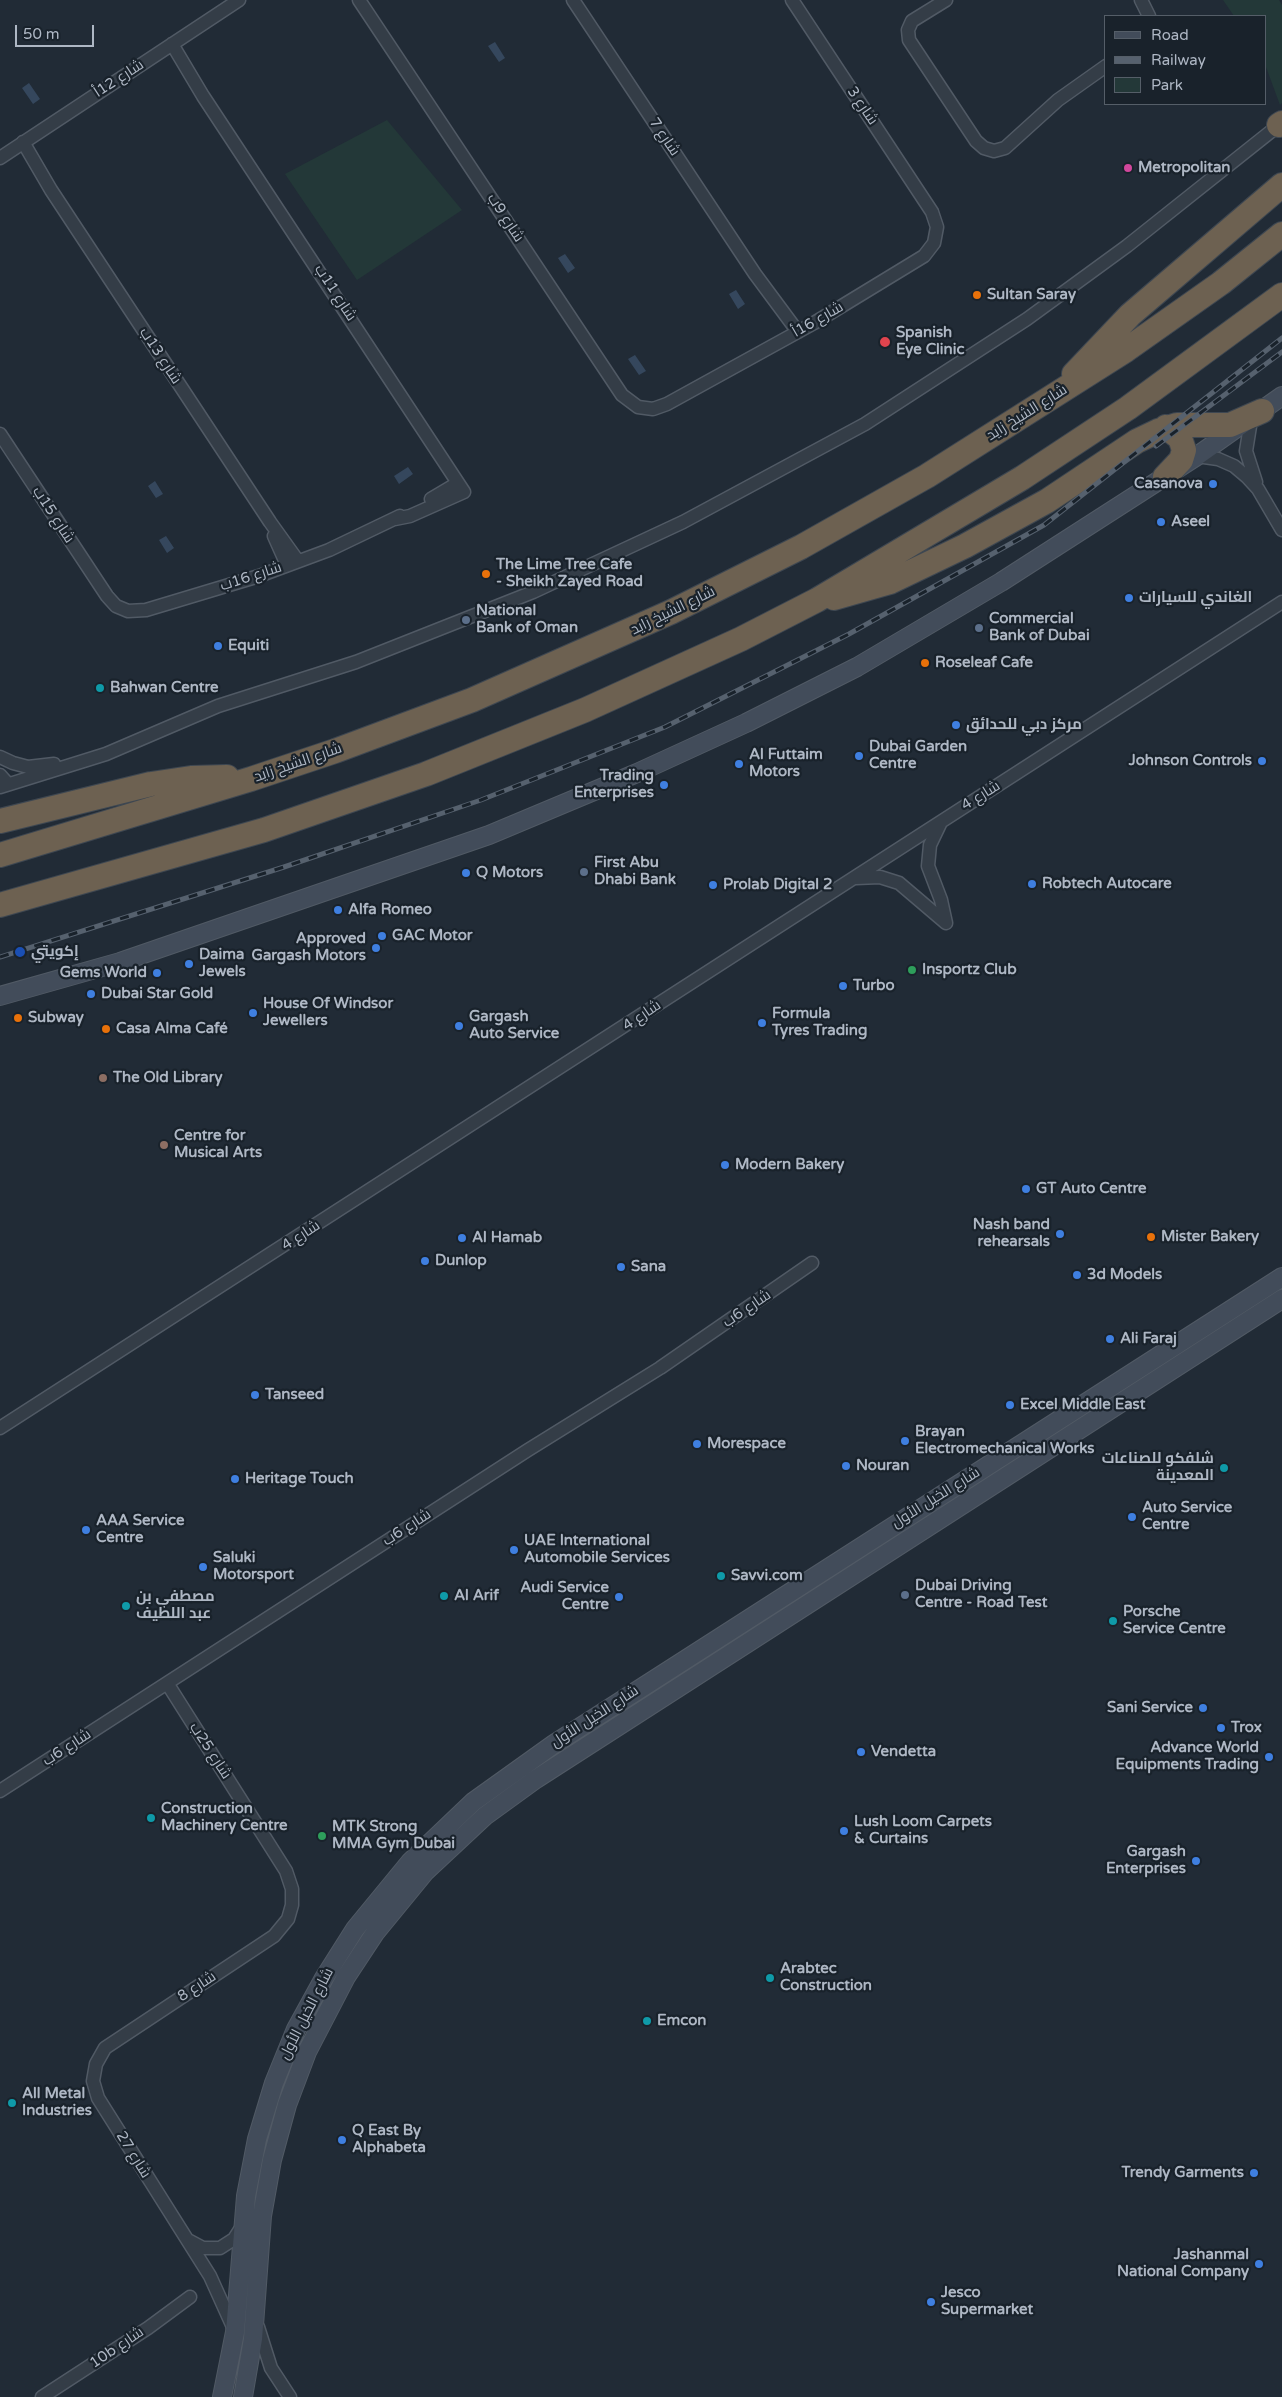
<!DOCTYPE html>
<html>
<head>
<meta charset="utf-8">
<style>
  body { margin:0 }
  #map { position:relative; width:1282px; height:2397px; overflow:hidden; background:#212b36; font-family:"Varela Round",sans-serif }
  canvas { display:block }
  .legend { position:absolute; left:1104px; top:15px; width:162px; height:90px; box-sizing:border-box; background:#19222b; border:1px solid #555e68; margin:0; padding:6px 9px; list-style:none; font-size:15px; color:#aeb7c4 }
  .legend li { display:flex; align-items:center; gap:10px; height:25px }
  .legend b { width:25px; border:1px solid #555e68 }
  .scale { position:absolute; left:15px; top:25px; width:79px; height:22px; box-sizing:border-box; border:2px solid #aeb7c4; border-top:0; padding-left:6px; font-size:15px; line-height:18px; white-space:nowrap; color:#aeb7c4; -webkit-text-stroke:4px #19222b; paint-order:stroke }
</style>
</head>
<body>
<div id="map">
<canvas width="1282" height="2397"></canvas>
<ul class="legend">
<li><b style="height:6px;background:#424c5a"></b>Road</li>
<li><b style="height:6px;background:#56616e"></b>Railway</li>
<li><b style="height:14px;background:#233838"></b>Park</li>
</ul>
<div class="scale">50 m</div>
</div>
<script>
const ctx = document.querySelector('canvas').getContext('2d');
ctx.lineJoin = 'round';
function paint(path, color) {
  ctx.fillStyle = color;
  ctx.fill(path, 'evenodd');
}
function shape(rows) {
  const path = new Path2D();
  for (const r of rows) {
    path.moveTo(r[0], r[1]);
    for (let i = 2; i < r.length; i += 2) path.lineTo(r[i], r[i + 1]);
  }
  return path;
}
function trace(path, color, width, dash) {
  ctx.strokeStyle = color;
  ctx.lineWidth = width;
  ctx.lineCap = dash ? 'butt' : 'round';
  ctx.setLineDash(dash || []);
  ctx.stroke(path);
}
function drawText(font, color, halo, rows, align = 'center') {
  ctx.font = font + ' "Varela Round",Cairo,sans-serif';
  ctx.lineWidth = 4.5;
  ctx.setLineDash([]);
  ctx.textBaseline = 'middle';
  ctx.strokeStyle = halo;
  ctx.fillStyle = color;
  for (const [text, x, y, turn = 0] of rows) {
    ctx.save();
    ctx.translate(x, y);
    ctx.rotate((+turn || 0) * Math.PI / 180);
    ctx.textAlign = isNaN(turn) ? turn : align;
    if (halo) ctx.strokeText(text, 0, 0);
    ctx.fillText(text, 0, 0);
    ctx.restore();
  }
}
paint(shape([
  [1223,0,1279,0,1282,5,1282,103,1280,105,1266,67,1266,16,1234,16],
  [387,120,462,210,357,280,285,174]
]), '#233838');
paint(shape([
  [495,42,505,58,499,62,488,46],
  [29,83,40,99,33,104,22,88],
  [565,254,575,268,568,273,558,258],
  [736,290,745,304,738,309,729,294],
  [635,355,646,371,639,375,628,359],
  [408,467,413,474,399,484,394,476],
  [155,481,163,494,156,498,148,486],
  [166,536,174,548,167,553,159,540]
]), '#35475d');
const street = shape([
  [359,0,622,395,638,407,653,409,667,404,814,323,924,256,934,243,937,227,932,212,792,0],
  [573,0,755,274,798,332],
  [946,0,912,21,908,30,909,40,976,141,984,148,994,151,1005,148,1058,100,1106,66],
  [1141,0,1149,16],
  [172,44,203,96,464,492,410,516,395,519],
  [23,142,51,190,270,522,298,561],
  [0,158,239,0],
  [1251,420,1246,451,1256,482],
  [0,434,107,596,116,606,128,611,146,610,259,576,329,550,400,516],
  [1197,456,1218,459,1234,466,1247,477,1258,489,1282,530],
  [431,499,458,483],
  [274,536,287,565],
  [0,757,13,763,28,767,54,764],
  [0,775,8,784],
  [0,787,106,754,218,706,356,662,533,592,683,522,865,424,1027,319,1127,246,1279,125],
  [941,822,930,845,928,866,941,900,946,923],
  [856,878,880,877,899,883,946,923],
  [0,1428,1282,602],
  [167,1683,286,1871,292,1889,292,1905,288,1919,274,1936,105,2048,96,2064,93,2081,98,2098,210,2276,233,2327],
  [0,1791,528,1450,660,1368,812,1263],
  [188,2240,203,2248,220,2248,234,2239,243,2225],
  [258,2327,271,2368,290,2397],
  [42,2397,148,2328,190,2297]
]);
const secondary = shape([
  [0,996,120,962,489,835,637,773,746,723,857,667,1001,582,1197,456,1282,396],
  [222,2397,235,2332,246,2196,257,2139,274,2083,296,2029,324,1978,355,1929,410,1862,473,1802,554,1744,1282,1277],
  [243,2397,253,2339,262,2216,272,2160,287,2105,307,2052,346,1977,375,1933,425,1872,485,1816,536,1779,1282,1299]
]);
const highway = shape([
  [1279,125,1282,123],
  [1074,374,1130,315,1282,185],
  [1165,477,1181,460,1184,450,1180,438,1166,427],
  [834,598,890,582,965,546,1047,501,1137,441,1158,431,1177,425,1230,425,1262,411],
  [0,821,151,784,191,778,227,777],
  [0,855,251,779,335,751,472,700,671,612,801,547,927,476,1126,350,1221,283,1282,234],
  [0,905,264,830,426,774,585,710,741,639,817,600,1022,478,1128,408,1282,295]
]);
trace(street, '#515a65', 15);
trace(secondary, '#515a65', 20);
trace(highway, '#3e4751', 26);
trace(street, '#343d47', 12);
trace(secondary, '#424c5a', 18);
trace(highway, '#6d6151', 24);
const rail = shape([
  [1156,446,1282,352],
  [0,957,284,867,481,800,665,727,849,634,1044,525,1282,338]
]);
trace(rail, '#56616e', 5);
trace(rail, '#19222b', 3, [9]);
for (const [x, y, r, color] of [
  [1128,168,5,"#d1479c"],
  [977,295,5,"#e8710a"],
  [885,342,6,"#e0444e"],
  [1213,484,5,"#3f7fe0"],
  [1161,522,5,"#3f7fe0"],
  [486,574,5,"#e8710a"],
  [1129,598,5,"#3f7fe0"],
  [466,620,5,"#5c6f8a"],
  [979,628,5,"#5c6f8a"],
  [218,646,5,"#3f7fe0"],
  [925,663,5,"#e8710a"],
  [100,688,5,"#0f9aa8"],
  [956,725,5,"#3f7fe0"],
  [859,756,5,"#3f7fe0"],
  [1262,761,5,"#3f7fe0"],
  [739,764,5,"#3f7fe0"],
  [664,785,5,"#3f7fe0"],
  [584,872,5,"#5c6f8a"],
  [466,873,5,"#3f7fe0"],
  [1032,884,5,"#3f7fe0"],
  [713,885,5,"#3f7fe0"],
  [338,910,5,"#3f7fe0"],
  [382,936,5,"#3f7fe0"],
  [376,948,5,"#3f7fe0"],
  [20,952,6,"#1a4fb4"],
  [189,964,5,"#3f7fe0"],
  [912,970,5,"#2e9e5b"],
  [157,973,5,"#3f7fe0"],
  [843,986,5,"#3f7fe0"],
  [91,994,5,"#3f7fe0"],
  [253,1013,5,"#3f7fe0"],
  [18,1018,5,"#e8710a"],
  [762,1023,5,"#3f7fe0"],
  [459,1026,5,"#3f7fe0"],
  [106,1029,5,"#e8710a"],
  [103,1078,5,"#8d6e63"],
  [164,1145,5,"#8d6e63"],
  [725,1165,5,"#3f7fe0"],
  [1026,1189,5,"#3f7fe0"],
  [1060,1234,5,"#3f7fe0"],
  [1151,1237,5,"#e8710a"],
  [462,1238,5,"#3f7fe0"],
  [425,1261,5,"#3f7fe0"],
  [621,1267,5,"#3f7fe0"],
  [1077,1275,5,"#3f7fe0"],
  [1110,1339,5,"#3f7fe0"],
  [255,1395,5,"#3f7fe0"],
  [1010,1405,5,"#3f7fe0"],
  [905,1441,5,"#3f7fe0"],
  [697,1444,5,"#3f7fe0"],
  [846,1466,5,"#3f7fe0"],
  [1224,1468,5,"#0f9aa8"],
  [235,1479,5,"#3f7fe0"],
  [1132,1517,5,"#3f7fe0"],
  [86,1530,5,"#3f7fe0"],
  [514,1550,5,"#3f7fe0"],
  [203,1567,5,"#3f7fe0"],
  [721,1576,5,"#0f9aa8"],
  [905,1595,5,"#5c6f8a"],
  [444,1596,5,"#0f9aa8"],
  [619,1597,5,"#3f7fe0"],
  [126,1606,5,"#0f9aa8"],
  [1113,1621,5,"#0f9aa8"],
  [1203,1708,5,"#3f7fe0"],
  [1221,1728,5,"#3f7fe0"],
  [861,1752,5,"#3f7fe0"],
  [1269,1757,5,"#3f7fe0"],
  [151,1818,5,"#0f9aa8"],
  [844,1831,5,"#3f7fe0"],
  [322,1836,5,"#2e9e5b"],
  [1196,1861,5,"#3f7fe0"],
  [770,1978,5,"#0f9aa8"],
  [647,2021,5,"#0f9aa8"],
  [12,2103,5,"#0f9aa8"],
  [342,2140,5,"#3f7fe0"],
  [1254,2173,5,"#3f7fe0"],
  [1259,2264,5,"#3f7fe0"],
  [931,2302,5,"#3f7fe0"]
]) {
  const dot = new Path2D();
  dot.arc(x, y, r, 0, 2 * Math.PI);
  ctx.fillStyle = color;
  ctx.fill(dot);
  trace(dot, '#19222b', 2);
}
drawText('15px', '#aeb7c4', '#19222b', [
  ["شارع 12أ",119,79,-33],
  ["شارع 3",862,106,56],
  ["شارع 7",664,137,56],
  ["شارع 9ب",505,218,57],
  ["شارع 11ب",335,293,57],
  ["شارع 16أ",818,320,-30],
  ["شارع 13ب",160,356,57],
  ["شارع الشيخ زايد",1027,413,-32],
  ["شارع 15ب",53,515,57],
  ["شارع 16ب",251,577,-18],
  ["شارع الشيخ زايد",673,611,-26],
  ["شارع الشيخ زايد",298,763,-19],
  ["شارع 4",981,796,-32],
  ["شارع 4",642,1016,-34],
  ["شارع 4",301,1236,-33],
  ["شارع 6ب",747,1309,-34],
  ["شارع الخيل الأول",936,1498,-32],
  ["شارع 6ب",407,1528,-33],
  ["شارع الخيل الأول",595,1717,-33],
  ["شارع 6ب",67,1748,-33],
  ["شارع 25ب",210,1751,57],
  ["شارع 8",197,1987,-33],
  ["شارع الخيل الأول",307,2014,-63],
  ["شارع 27",133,2155,58],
  ["10b شارع",117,2348,-34]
]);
drawText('bold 15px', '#aeb7c4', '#19222b', [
  ["Metropolitan",1138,168],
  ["Sultan Saray",987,295],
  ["Spanish",896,333],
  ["Eye Clinic",896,350],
  ["Casanova",1203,484,"right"],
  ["Aseel",1171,522],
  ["The Lime Tree Cafe",496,565],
  ["- Sheikh Zayed Road",496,582],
  ["الغاندي للسيارات",1139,598],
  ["National",476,611],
  ["Bank of Oman",476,628],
  ["Commercial",989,619],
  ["Bank of Dubai",989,636],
  ["Equiti",228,646],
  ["Roseleaf Cafe",935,663],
  ["Bahwan Centre",110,688],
  ["مركز دبي للحدائق",966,725],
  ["Dubai Garden",869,747],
  ["Centre",869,764],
  ["Al Futtaim",749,755],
  ["Motors",749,772],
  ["Johnson Controls",1252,761,"right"],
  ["Trading",654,776,"right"],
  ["Enterprises",654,793,"right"],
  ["First Abu",594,863],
  ["Dhabi Bank",594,880],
  ["Q Motors",476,873],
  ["Robtech Autocare",1042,884],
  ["Prolab Digital 2",723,885],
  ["Alfa Romeo",348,910],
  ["GAC Motor",392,936],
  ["Approved",366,939,"right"],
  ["Gargash Motors",366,956,"right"],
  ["إكويتي",31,952],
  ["Daima",199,955],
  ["Jewels",199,972],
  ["Insportz Club",922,970],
  ["Gems World",147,973,"right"],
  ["Turbo",853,986],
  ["Dubai Star Gold",101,994],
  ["House Of Windsor",263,1004],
  ["Jewellers",263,1021],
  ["Formula",772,1014],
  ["Tyres Trading",772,1031],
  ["Gargash",469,1017],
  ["Auto Service",469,1034],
  ["Subway",28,1018],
  ["Casa Alma Café",116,1029],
  ["The Old Library",113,1078],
  ["Centre for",174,1136],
  ["Musical Arts",174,1153],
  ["Modern Bakery",735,1165],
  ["GT Auto Centre",1036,1189],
  ["Nash band",1050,1225,"right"],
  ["rehearsals",1050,1242,"right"],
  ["Mister Bakery",1161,1237],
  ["Al Hamab",472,1238],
  ["Dunlop",435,1261],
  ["Sana",631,1267],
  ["3d Models",1087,1275],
  ["Ali Faraj",1120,1339],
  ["Tanseed",265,1395],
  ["Excel Middle East",1020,1405],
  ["Brayan",915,1432],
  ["Electromechanical Works",915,1449],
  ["Morespace",707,1444],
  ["شلفكو للصناعات",1214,1459,"right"],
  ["المعدينة",1214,1476,"right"],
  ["Nouran",856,1466],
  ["Heritage Touch",245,1479],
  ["Auto Service",1142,1508],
  ["Centre",1142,1525],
  ["AAA Service",96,1521],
  ["Centre",96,1538],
  ["UAE International",524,1541],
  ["Automobile Services",524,1558],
  ["Saluki",213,1558],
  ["Motorsport",213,1575],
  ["Savvi.com",731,1576],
  ["Dubai Driving",915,1586],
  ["Centre - Road Test",915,1603],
  ["Audi Service",609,1588,"right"],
  ["Centre",609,1605,"right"],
  ["Al Arif",454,1596],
  ["مصطفي بن",136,1597],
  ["عبد اللطيف",136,1614],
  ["Porsche",1123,1612],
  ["Service Centre",1123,1629],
  ["Sani Service",1193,1708,"right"],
  ["Trox",1231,1728],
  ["Advance World",1259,1748,"right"],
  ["Equipments Trading",1259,1765,"right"],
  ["Vendetta",871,1752],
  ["Construction",161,1809],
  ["Machinery Centre",161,1826],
  ["Lush Loom Carpets",854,1822],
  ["& Curtains",854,1839],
  ["MTK Strong",332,1827],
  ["MMA Gym Dubai",332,1844],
  ["Gargash",1186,1852,"right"],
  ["Enterprises",1186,1869,"right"],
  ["Arabtec",780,1969],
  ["Construction",780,1986],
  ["Emcon",657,2021],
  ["All Metal",22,2094],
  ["Industries",22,2111],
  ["Q East By",352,2131],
  ["Alphabeta",352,2148],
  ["Trendy Garments",1244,2173,"right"],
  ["Jashanmal",1249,2255,"right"],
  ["National Company",1249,2272,"right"],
  ["Jesco",941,2293],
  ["Supermarket",941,2310]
], 'left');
</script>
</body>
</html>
